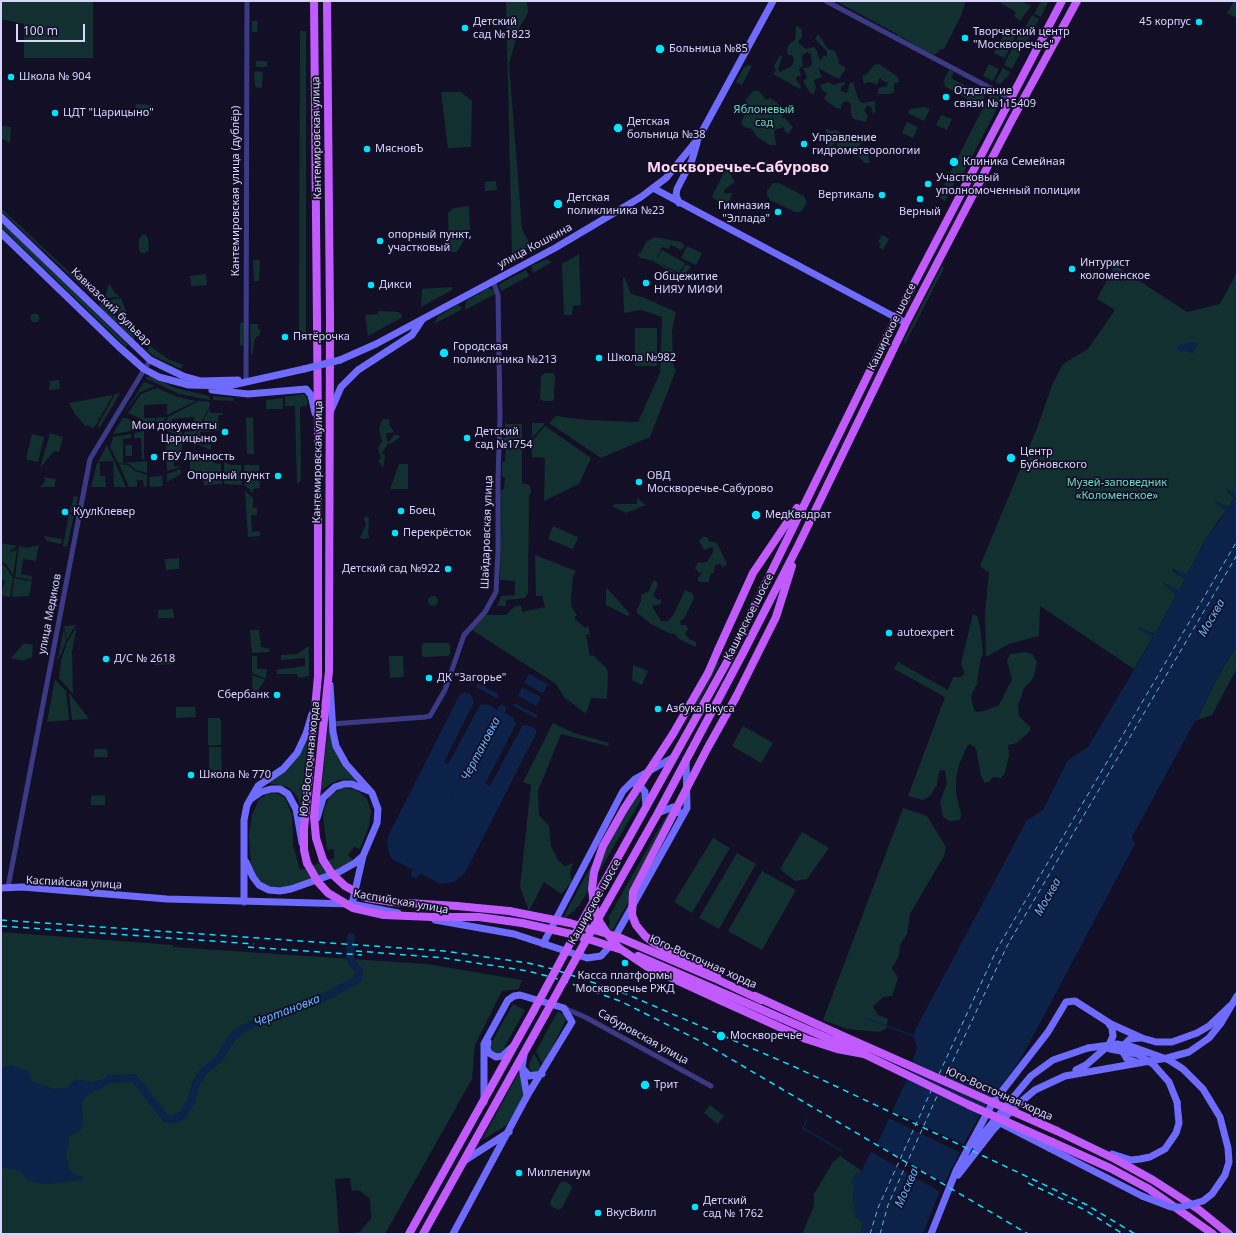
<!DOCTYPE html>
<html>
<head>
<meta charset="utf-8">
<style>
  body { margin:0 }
  #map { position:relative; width:1238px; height:1235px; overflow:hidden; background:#130f26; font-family:"Noto Sans",sans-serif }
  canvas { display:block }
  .frame { position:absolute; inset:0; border:2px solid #d9d4ff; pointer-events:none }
  .scale { position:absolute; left:16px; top:24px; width:69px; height:18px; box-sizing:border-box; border:2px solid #d9d4ff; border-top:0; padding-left:5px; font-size:12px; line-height:14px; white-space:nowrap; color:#d9d4ff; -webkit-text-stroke:3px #130f26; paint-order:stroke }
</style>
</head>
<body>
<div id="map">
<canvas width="1238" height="1235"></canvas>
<div class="frame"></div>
<div class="scale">100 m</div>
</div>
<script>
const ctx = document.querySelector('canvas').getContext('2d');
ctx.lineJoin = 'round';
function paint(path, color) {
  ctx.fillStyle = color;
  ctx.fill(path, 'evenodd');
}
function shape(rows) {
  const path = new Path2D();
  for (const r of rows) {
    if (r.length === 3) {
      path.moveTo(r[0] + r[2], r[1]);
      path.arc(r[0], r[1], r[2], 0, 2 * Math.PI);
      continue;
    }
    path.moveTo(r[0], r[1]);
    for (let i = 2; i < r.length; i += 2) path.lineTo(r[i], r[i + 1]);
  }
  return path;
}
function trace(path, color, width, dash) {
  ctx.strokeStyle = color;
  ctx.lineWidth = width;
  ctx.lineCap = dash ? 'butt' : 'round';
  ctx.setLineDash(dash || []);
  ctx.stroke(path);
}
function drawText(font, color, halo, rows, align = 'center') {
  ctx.font = font + ' "Noto Sans",sans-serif';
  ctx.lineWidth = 3.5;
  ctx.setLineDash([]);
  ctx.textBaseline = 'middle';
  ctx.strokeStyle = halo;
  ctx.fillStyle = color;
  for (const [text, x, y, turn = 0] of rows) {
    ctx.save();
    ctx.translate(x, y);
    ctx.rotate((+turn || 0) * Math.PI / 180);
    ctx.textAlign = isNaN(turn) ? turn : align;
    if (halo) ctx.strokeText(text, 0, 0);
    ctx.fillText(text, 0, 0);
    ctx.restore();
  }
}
paint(shape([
  [1,1,93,1,93,58,24,58,24,24,1,19],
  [506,1,527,1,528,13,519,28,509,64,522,229,531,246,512,255],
  [836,1,966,1,961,16,944,49,938,50,940,54,937,52,935,55,921,49,902,37,899,37,897,34],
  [997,1,1022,1,1031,6,1020,21,1014,16,1016,12],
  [1041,1,1048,2,1041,17,1034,14],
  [1234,1,1237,1,1237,18,1227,13],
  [1032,15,1039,19,1033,31,1025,27],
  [252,21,258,21,257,32,252,32],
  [796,26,802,29,802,38,799,40,799,43,806,49,814,47,817,51,820,61,824,55,827,57,827,51,815,39,818,34,828,49,835,51,839,61,838,63,846,68,839,79,818,68,822,77,814,80,816,88,813,95,809,91,803,81,807,78,803,68,810,67,812,64,811,54,807,52,802,56,803,66,799,69,801,76,798,76,796,79,801,86,800,89,773,74,776,70,774,66,780,55,782,57,778,69,780,72,792,66,794,59,792,55,788,55,787,50,789,44,795,40],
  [1023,28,1031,33,1025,46,1016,41],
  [1006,30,1016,35,1005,58,994,53],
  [300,31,306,31,306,334,299,334],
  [1015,43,1023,48,1012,69,1004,65],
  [256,61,267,61,267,67,256,67],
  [879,64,898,77,899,82,894,84,894,92,890,94,877,94,879,88,887,86,888,83,883,81,880,78,877,84,869,82,864,84,862,76,867,74,874,65],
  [989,64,999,69,993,81,983,76],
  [749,65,752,66,742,85,736,82,744,67],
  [1003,68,1010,72,1008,76,1000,84,995,82],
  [949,70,954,72,951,78,977,92,982,85,988,89,980,106,944,86,945,84,943,82],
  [256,71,263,72,262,88,255,87,254,72],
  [829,82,833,85,844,82,846,84,841,87,841,91,846,93,848,92,849,84,853,82,859,101,863,103,875,101,875,112,873,114,872,108,868,105,864,110,868,116,866,122,854,119,851,115,851,104,847,101,842,103,841,109,836,108,824,99,827,93,822,90,820,85],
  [754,90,760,92,766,100,770,98,787,110,781,117,785,118,793,127,789,134,785,132,784,127,774,130,776,145,770,145,757,137,752,129,744,127,741,123,748,107,745,104,746,100],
  [441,92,461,92,472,101,471,147,448,148],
  [991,92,999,97,1000,103,958,183,955,182,951,189,944,185],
  [136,104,152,105,151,116,136,115],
  [925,107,930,109,924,121,908,113,910,109],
  [941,115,952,119,947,130,936,125],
  [907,122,918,127,913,138,902,133],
  [1,126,11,127,10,143,1,138],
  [825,128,832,131,835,130,840,132,839,136,841,139,849,137,860,137,863,142,859,145,859,151,868,153,870,163,865,163,850,148,847,153,837,150,837,142,829,148,826,146,824,142,829,141,832,137,827,134],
  [728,164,729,172,735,182,724,190,724,193,731,193,732,195,729,202,722,204,712,197],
  [496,181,497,190,485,191,485,182],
  [773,183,779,183,804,196,807,202,803,209,801,212,795,212,770,200,767,195,767,191],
  [944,187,950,191,945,201,938,197],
  [469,206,470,230,457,252,451,252,449,250,448,213,454,208],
  [1,208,98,299,96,300,1,211],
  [1,221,128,345,126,347,1,227],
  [142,235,146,235,148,239,149,250,145,253,141,253,139,250,139,239],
  [882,235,889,239,883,250,879,247,881,244,878,242],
  [655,237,681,242,685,246,681,250,671,245,668,249,662,247,656,260,662,250,685,263,679,273,656,261,678,274,682,271,685,265,688,265,691,267,686,273,687,279,684,280,653,261,641,258,637,254,641,252,646,242],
  [687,246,702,253,696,265,681,258],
  [579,254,581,305,573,306,572,315,564,315,562,264],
  [547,259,552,262,533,273,531,266],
  [253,260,260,260,259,281,254,281],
  [1115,265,1187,312,1220,304,1237,272,1237,494,1226,490,1234,498,1229,507,1214,501,1225,510,1224,513,1209,534,1187,574,1173,569,1172,571,1185,579,1179,590,1163,583,1176,595,1155,634,1137,627,1153,637,1134,669,1040,606,1039,636,1009,644,986,657,985,613,989,573,980,566,1037,428,1053,383,1063,364,1088,349,1115,310,1097,299],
  [942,266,944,268,905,344,904,340],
  [526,270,529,276,501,291,499,285,501,283],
  [206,274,207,285,191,286,190,276],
  [623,278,625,278,631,294,645,298,676,312,672,330,673,364,676,370,650,437,601,458,549,423,556,416,586,420,638,422,660,373,662,317,641,310,624,313],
  [109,283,115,293,120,297,105,298],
  [452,287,452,290,421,307,422,289],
  [489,288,493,290,495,294,465,310,466,301],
  [121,298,126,311,127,324,103,301],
  [101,303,134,333,134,340,99,306],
  [458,305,462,307,461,310,434,324,438,316],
  [378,311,399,312,403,317,368,336,365,315,378,314],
  [35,318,4.5],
  [240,323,244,323,243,346,240,345],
  [250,324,258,324,258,330,261,330,259,336,256,337,254,342,253,353,251,355],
  [635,328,657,328,657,366,635,366],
  [150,346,168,359,183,365,181,369,154,356,147,351],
  [545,373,553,373,555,376,554,399,552,401,543,401,540,398,541,376],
  [149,376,176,388,209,396,210,400,179,394,145,378],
  [59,380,60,389,49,390,50,381],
  [144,382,155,386,140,392,125,412],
  [157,388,178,397,196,401,167,415,167,404,144,405,144,418,155,418,155,426,128,413,141,394],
  [120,393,100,427,97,427,115,394],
  [304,394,307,398,307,405,300,407,301,480,297,484,295,406,285,406,285,397],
  [113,395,100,418,97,417,99,420,94,428,87,425,86,427,75,414,69,403],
  [213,396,234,398,234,401,213,400],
  [283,398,283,409,266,409,266,400],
  [199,401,210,402,210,406,191,442,184,439,184,432,195,431,194,417,172,419,173,432,182,432,182,437,162,429,168,417],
  [210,408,210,413,223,413,223,415,218,415,219,431,200,432,201,445,211,444,211,450,192,442],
  [123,417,143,425,143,429,113,434],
  [166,417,161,429,157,427,159,424,157,424,156,418],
  [253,417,254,454,247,454,246,418],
  [386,419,390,420,389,425,394,432,386,434,387,441,389,442,394,435,398,435,400,437,392,443,388,444,382,453,385,456,383,468,378,460,381,459,378,448,382,441,379,430,382,420],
  [505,420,506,424,522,424,522,483,530,485,531,494,529,494,528,593,525,598,506,600,506,606,497,606,501,596,515,595,515,581,500,580,501,490,504,489,505,477,502,476,502,462,505,462,506,444,499,444,499,438,505,438,505,434,500,434,500,429,505,429],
  [532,423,544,423,544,425,532,438],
  [545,426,591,458,579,484,544,501,545,458,532,457,532,441],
  [144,431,144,459,142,459,141,438,134,438,134,433],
  [50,433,63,437,59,452,54,451,40,468],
  [32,434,44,437,38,462,26,459],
  [131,434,131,438,123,439,123,463,147,461,147,473,136,470,129,464,118,463,110,447,113,437],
  [166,436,182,443,182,455,174,455,174,466,181,467,167,471],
  [107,445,126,487,114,487,113,461,98,462],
  [125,445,132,445,132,456,126,456],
  [190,456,199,456,200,457,205,456,213,459,213,463,221,464,222,484,204,485,203,474,200,470,199,473,190,473],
  [224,462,231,465,241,465,242,485,224,484],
  [97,463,100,463,100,476,105,476,106,487,91,487],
  [119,464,128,465,135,471,147,475,147,486,144,487,143,480,137,480,137,487,129,487],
  [399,464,408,464,408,489,390,489],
  [244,465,259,465,260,488,253,489,253,493,245,485],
  [181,469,181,474,167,482,167,474],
  [162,476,163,486,150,487,149,477],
  [44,477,56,479,54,487,40,487,45,482],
  [245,491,253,498,253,508,257,508,257,515,251,515,252,532,260,531,260,536,248,537],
  [74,496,78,497,75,513,70,512],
  [637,498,646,505,626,513,612,506,615,504,637,504],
  [69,514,74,515,67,547,63,546],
  [366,515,369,519,368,532,369,538,363,539,360,538,366,525,364,519],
  [553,526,578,537,573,549,548,539],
  [44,536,62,539,61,544,47,541],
  [703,537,707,537,709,541,717,543,727,564,722,568,721,564,715,565,714,572,710,575,709,582,700,582,697,579,703,572,699,573,695,568,698,562,704,563,708,561,714,550,712,547,704,550,699,541],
  [1,543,17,546,8,553,17,550,13,575,6,564,1,561],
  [39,545,36,561,23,559,21,574,32,576,32,580,15,577,19,546,27,548],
  [535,555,576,571,573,576,571,600,572,608,577,615,574,618,585,628,588,626,590,634,586,635,590,656,593,655,607,669,608,674,607,699,591,698,586,714,564,697,556,684,472,630,482,619,482,615,506,615,514,607,521,605,522,612,545,607,542,596,536,596],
  [179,558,179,569,166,570,165,559],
  [1,564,5,566,13,578,10,597,1,595,5,581,1,580],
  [14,578,25,580,25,584,26,580,32,581,29,596,12,597],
  [653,581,656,581,658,585,653,595,658,600,661,599,661,604,652,606,661,621,668,621,674,614,685,590,693,594,694,598,684,619,680,621,681,625,686,625,688,629,685,634,689,639,696,642,696,647,679,639,675,634,669,633,651,624,636,612,641,601,641,595,649,591],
  [606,587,630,614,628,616,606,605],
  [433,601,5],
  [173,609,174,618,158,618,158,610],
  [973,614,977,616,980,627,983,653,980,662,977,684,971,696,974,710,977,712,984,711,999,705,1012,679,1007,661,1010,654,1025,652,1032,654,1037,662,1034,676,1031,681,1024,688,1018,705,1019,716,1030,727,1030,731,1017,743,1008,745,1009,755,1005,773,1001,778,993,777,989,782,985,783,981,776,976,748,970,744,967,746,959,765,956,779,956,794,961,814,960,820,950,821,943,817,940,802,947,783,945,771,942,770,939,772,937,785,930,796,923,800,908,796,945,697,894,669,898,662,948,690,953,677,961,677,965,673,961,664],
  [76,625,72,631,67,640,64,626],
  [77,627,72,651,73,694,59,678,61,661,67,642],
  [64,628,66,642,57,662],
  [250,630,259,630,261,647,270,649,269,652,252,653],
  [24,643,33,645,32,657,23,661,11,658],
  [424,643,448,643,450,645,450,654,448,656,424,657,422,655,422,645],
  [309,646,309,676,298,678,297,674,277,674,276,670,305,666,305,658,281,660,281,655,297,654],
  [1237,646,1237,668,1212,715,1197,720,1218,676],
  [252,656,257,656,257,669,267,669,266,679,252,673],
  [389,656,403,656,404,677,390,678],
  [174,658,174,664,154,665,154,659],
  [717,662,720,662,695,709,692,711,688,708],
  [633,665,648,671,642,685,632,680],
  [252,675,265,680,253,698],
  [55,679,66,691,69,720,47,722],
  [69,693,87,716,89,719,72,720],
  [176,707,195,707,196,717,176,718],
  [208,718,219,718,221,720,221,745,209,746,208,744],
  [329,720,330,732,358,781,347,779,339,780,330,784,321,791],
  [553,723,574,733,609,743,608,746,561,734,538,791,539,815,549,826,551,846,558,860,565,866,573,863,570,874,572,882,561,894,544,882,529,911,520,887,531,785,523,782],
  [743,726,773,743,761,763,732,746],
  [307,742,308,742,301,807,297,796,288,787,268,783,303,748],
  [209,747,221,747,222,772,209,772],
  [94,749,107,749,108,757,94,757],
  [342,788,354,789,361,793,367,799,371,811,369,826,360,849,354,847,348,855,353,860,351,863,298,885,274,889,259,882,251,864,249,835,252,815,259,799,270,793,279,794,285,798,292,814,293,845,300,870,334,858,334,849,327,850,323,816,325,806,330,796],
  [638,790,642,794,642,798,579,906,560,923,631,793],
  [105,795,105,805,91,805,91,796],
  [903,808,927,816,946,847,944,856,910,914,907,934,900,945,899,956,892,968,898,978,892,996,883,997,873,1007,878,1015,888,1019,886,1029,879,1032,847,1029,823,1020],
  [669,811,674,820,606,942,610,920,608,918],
  [802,832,829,848,807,879,795,881,780,869],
  [713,838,730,848,692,913,674,902],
  [737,853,756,864,719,929,699,918],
  [762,871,796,890,762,950,728,931],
  [1,932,173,945,173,947,427,964,522,980,519,989,502,991,475,1045,472,1079,385,1234,346,1234,360,1232,371,1218,370,1199,359,1190,352,1191,350,1178,335,1179,339,1234,1,1234],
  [513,1004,525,1010,503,1050,497,1054,493,1052,490,1047,491,1043],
  [558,1011,564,1015,566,1020,543,1065,536,1051],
  [534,1053,541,1067,537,1072,533,1073,530,1072,529,1065],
  [518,1074,520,1074,525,1094,507,1125,482,1140],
  [710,1105,724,1116,718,1124,704,1113],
  [840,1156,862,1171,854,1176,855,1188,853,1193,855,1216,863,1223,861,1234,802,1234,814,1206,814,1194,833,1162],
  [564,1181,571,1185,572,1188,562,1208,558,1210,551,1206,550,1202,560,1183]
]), '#12302f');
paint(shape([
  [1193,342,1199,343,1193,353,1185,351,1181,353,1177,349,1179,345],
  [1225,490,1237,494,1237,646,1218,676,1197,720,1195,721,1132,837,1135,844,1031,1040,1016,1066,986,1105,966,1139,937,1198,923,1234,861,1234,863,1223,855,1216,853,1193,855,1188,851,1182,854,1176,862,1171,868,1157,878,1142,908,1077,917,1048,913,1034,1027,820,1043,810,1068,760,1088,747,1153,638,1137,627,1155,634,1176,595,1163,583,1179,590,1185,579,1172,570,1173,569,1187,574,1209,534,1219,522,1225,510,1214,502,1214,501,1229,507,1232,503,1234,498],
  [529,674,548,684,543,693,524,683],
  [478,683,498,694,499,697,496,698,476,687],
  [522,687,541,697,536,706,518,696],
  [464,692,471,694,474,702,444,762,448,764,480,705,487,704,497,710,414,869,419,871,503,712,514,718,516,724,485,784,490,786,522,726,526,725,532,727,536,730,536,734,465,873,454,882,440,884,392,859,389,854,387,838,459,696],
  [512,704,516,704,537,715,536,718,515,707],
  [11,1065,29,1071,32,1081,53,1089,68,1087,75,1079,93,1082,106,1078,119,1078,85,1097,82,1103,83,1125,80,1130,70,1136,66,1156,70,1170,75,1175,83,1176,84,1178,82,1180,50,1184,36,1183,28,1180,19,1171,11,1169,1,1168,1,1066,4,1067]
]), '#0c2248');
paint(shape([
  [890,1110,965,1145,961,1153,887,1117],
  [875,1143,946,1184,942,1193,870,1151]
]), '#130f26');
trace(shape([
  [865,1018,914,1036],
  [807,1120,803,1128,842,1151]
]), '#0c2248', 1.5);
trace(shape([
  [415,874,502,709],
  [110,1079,134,1078,166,1119,174,1119,183,1115,191,1101,196,1083,203,1072,219,1059,232,1038,241,1030,255,1023,329,995,358,979,359,970,353,964,350,957,351,937]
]), '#0c2248', 8);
trace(shape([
  [939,1074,997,949,1237,541],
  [945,1078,1007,946,1237,555],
  [870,1234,878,1208,931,1091],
  [880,1234,888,1205,938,1094]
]), '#62b6ff', 1, [5, 4]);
trace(shape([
  [826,1,1011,99],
  [246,382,247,1],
  [332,724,425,717,430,716,445,690,464,635,485,612,496,592,498,550,498,478,500,416,498,295,493,281],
  [8,887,90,459,150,360],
  [564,1008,585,1017,711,1086]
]), '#3d3a85', 5);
trace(shape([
  [653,188,906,323],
  [679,203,676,195,677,189,692,160,697,143],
  [1,217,150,360,183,376,201,381,238,380],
  [1,233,119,347,144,369,159,377,189,385,228,386,304,369],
  [340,360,376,344,555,248,641,197,666,178,698,139,773,1],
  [212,390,248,394,306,389,311,395,315,413],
  [331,410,341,387,358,370,412,335,422,320],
  [330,685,333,732,336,746,346,764,372,793,378,809,377,823,363,856,352,904],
  [636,785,641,787,645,792,646,807],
  [251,799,261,792,271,789,280,789,288,794,296,809,302,843],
  [658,813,673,807,677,808,679,813],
  [317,818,323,798,335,787,344,784,352,784,369,791],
  [246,862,253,877,259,885,269,890,280,891,291,889,339,872,355,863,363,856],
  [1,888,22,887,167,899,352,904,398,913],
  [244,902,244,820,247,805,258,786,283,769,297,753,306,734,312,714],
  [435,920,514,934,587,958,601,956,610,946,687,808,686,759],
  [543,944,623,791,635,779,674,757],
  [488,1042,487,1048,489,1053,496,1057,502,1056,512,1047],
  [524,1055,522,1067,527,1096],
  [1136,1062,1127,1059,1124,1054,1124,1048,1126,1043,1130,1039,1140,1038],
  [524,1070,529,1076,542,1074],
  [1076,1070,1086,1065,1109,1045,1113,1036,1112,1028,1109,1024],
  [974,1145,1031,1076,1053,1060,1088,1048],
  [1049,1148,1142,1196],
  [1112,1154,1131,1160,1140,1159,1150,1157,1165,1149,1176,1133,1179,1123,1177,1102],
  [464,1161,509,1132],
  [958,1175,993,1130,1016,1106,1035,1090,1065,1076,1167,1058,1189,1052,1209,1038,1221,1023,1237,996],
  [453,1234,527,1096,572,1022,564,1008,520,995,514,996,508,1000,484,1044,484,1102],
  [931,1234,956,1171,992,1104,1048,1032,1066,1002,1075,1001,1111,1024,1142,1038,1156,1042,1172,1042,1197,1033,1209,1026,1230,1006]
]), '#6f6bff', 7);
trace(shape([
  [718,650,753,573,797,508],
  [736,697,776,617,792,566],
  [323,860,316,838,314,817,329,671,330,317,327,1],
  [307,863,304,850,304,829,318,676,318,432,314,1],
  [457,906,509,911],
  [432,917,479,917,522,923],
  [573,938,727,662,896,318,1062,1],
  [585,942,658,813,743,653,798,546,906,323,1012,120,1077,1],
  [670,951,717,976],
  [755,996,836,1033],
  [722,1001,806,1039,837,1049,864,1054,969,1105],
  [1057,1131,1115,1159,1153,1180,1198,1209,1229,1234],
  [1052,1142,1110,1168,1149,1189,1213,1234],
  [409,1234,533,1012],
  [423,1234,545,1015]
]), '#c25bff', 8);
trace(shape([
  [1,920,444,951,528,963,553,969,624,993,795,1067,1087,1205,1135,1234],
  [1,926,254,944],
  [248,947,362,955],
  [356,951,444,958,528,971,558,979,620,1001,702,1042,1028,1234],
  [1028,1183,1085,1210,1123,1234]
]), '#00e5ff', 1.5, [6, 5]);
trace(shape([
  [304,369,340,360],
  [1088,1048,1117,1044,1133,1047,1169,1060,1183,1069,1203,1089,1220,1117,1228,1148,1229,1162,1225,1175,1212,1194,1203,1201,1182,1207,1171,1207,1142,1196],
  [1110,1049,1137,1054,1153,1064,1169,1082,1177,1102],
  [1002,1124,1049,1148]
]), '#6f6bff', 7);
trace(shape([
  [718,650,708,673,673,734,624,809,603,846,594,872,592,889,594,905,599,921,608,935,619,948,646,966,722,1001],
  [323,860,332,874,345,886,367,898,392,902,457,906],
  [307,863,318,882,328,893,353,908,384,915,432,917],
  [509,911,570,923,618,937,714,978,761,1000],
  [522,923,576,935,619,949],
  [670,951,654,943,645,936,636,925,632,915,633,892,707,749,736,697],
  [638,956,864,1054],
  [533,1012,573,938],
  [545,1015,585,942],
  [836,1033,1057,1131],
  [969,1105,1052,1142]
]), '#c25bff', 8);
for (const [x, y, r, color] of [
  [1199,22,4,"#00e5ff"],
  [465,28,4,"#00e5ff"],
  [965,38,4,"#00e5ff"],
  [660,49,5,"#00e5ff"],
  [11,77,4,"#00e5ff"],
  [946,97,4,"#00e5ff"],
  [55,113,4,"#00e5ff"],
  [618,128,5,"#00e5ff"],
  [804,144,4,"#00e5ff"],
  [367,149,4,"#00e5ff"],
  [954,162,5,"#00e5ff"],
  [928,184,4,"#00e5ff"],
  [882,195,4,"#00e5ff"],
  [920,199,4,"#00e5ff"],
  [558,204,5,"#00e5ff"],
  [778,212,4,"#00e5ff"],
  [380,241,4,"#00e5ff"],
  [1072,269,4,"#00e5ff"],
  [646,283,4,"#00e5ff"],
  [371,285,4,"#00e5ff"],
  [285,337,4,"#00e5ff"],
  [444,353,5,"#00e5ff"],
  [599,358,4,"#00e5ff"],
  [225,432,4,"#00e5ff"],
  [467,438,4,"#00e5ff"],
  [154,457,4,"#00e5ff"],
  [1011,458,5,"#00e5ff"],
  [278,476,4,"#00e5ff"],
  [639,482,4,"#00e5ff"],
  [401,511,4,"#00e5ff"],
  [65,512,4,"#00e5ff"],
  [756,515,5,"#00e5ff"],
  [395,533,4,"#00e5ff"],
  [448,569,4,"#00e5ff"],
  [889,633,4,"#00e5ff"],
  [106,659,4,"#00e5ff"],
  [429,678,4,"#00e5ff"],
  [277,695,4,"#00e5ff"],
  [658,709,4,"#00e5ff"],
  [191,775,4,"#00e5ff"],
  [625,963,4,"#00e5ff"],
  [721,1036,5,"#00e5ff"],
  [645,1085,5,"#00e5ff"],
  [519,1173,4,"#00e5ff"],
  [695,1207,4,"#00e5ff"],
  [598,1213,4,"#00e5ff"]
]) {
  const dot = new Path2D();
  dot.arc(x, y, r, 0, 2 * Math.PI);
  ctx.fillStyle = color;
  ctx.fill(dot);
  trace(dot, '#130f26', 1.5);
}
drawText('11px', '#d9d4ff', '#130f26', [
  ["Детский",473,22],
  ["сад №1823",473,35],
  ["45 корпус",1191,22,"right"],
  ["Творческий центр",973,32],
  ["\"Москворечье\"",973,45],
  ["Больница №85",669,49],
  ["Школа № 904",19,77],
  ["Отделение",954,91],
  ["связи №115409",954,104],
  ["ЦДТ \"Царицыно\"",63,113],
  ["Детская",627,122],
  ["больница №38",627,135],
  ["Управление",812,138],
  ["гидрометеорологии",812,151],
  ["МясновЪ",375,149],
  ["Клиника Семейная",963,162],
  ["Участковый",936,178],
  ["уполномоченный полиции",936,191],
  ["Вертикаль",874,195,"right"],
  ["Детская",567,198],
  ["поликлиника №23",567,211],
  ["Гимназия",770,206,"right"],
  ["\"Эллада\"",770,219,"right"],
  ["Верный",920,212,"center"],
  ["опорный пункт,",388,235],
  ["участковый",388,248],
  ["Интурист",1080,263],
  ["коломенское",1080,276],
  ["Общежитие",654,277],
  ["НИЯУ МИФИ",654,290],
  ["Дикси",379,285],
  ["Пятёрочка",293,337],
  ["Городская",453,347],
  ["поликлиника №213",453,360],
  ["Школа №982",607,358],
  ["Мои документы",217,426,"right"],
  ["Царицыно",217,439,"right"],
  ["Детский",475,432],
  ["сад №1754",475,445],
  ["Центр",1020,452],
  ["Бубновского",1020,465],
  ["ГБУ Личность",162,457],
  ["Опорный пункт",270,476,"right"],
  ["ОВД",647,476],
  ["Москворечье-Сабурово",647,489],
  ["Боец",409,511],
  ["КуулКлевер",73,512],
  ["МедКвадрат",765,515],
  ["Перекрёсток",403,533],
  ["Детский сад №922",440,569,"right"],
  ["autoexpert",897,633],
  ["Д/C № 2618",114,659],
  ["ДК \"Загорье\"",437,678],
  ["Сбербанк",269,695,"right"],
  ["Азбука Вкуса",666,709],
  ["Школа № 770",199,775],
  ["Касса платформы",625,976,"center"],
  ["Москворечье РЖД",625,989,"center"],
  ["Москворечье",730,1036],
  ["Трит",654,1085],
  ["Миллениум",527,1173],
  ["Детский",703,1201],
  ["сад № 1762",703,1214],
  ["ВкусВилл",606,1213]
], 'left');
drawText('11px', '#5fe0c0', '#130f26', [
  ["Яблоневый",764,110],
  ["сад",764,123],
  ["Музей-заповедник",1117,483],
  ["«Коломенское»",1117,496]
]);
drawText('11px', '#d9d4ff', '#130f26', [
  ["Кантемировская улица",317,138,-91],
  ["Кантемировская улица (дублёр)",236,191,-90],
  ["улица Кошкина",535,246,-28],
  ["Кавказский бульвар",111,307,44],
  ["Каширское шоссе",892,327,-64],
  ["Кантемировская улица",318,462,-89],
  ["Шайдаровская улица",487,532,-88],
  ["улица Медиков",50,614,-79],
  ["Каширское шоссе",749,617,-63],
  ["Юго-Восточная хорда",310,759,-84],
  ["Каспийская улица",74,883,3],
  ["Каспийская улица",401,902,10],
  ["Каширское шоссе",595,902,-61],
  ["Юго-Восточная хорда",703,962,24],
  ["Сабуровская улица",643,1037,29],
  ["Юго-Восточная хорда",999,1094,24]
]);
drawText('italic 12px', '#62b6ff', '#130f26', [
  ["Москва",1212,618,-60],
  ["Чертановка",481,749,-62],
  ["Москва",1048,897,-60],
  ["Чертановка",287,1011,-21],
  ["Москва",907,1188,-66]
]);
drawText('bold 15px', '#ffd6f0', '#130f26', [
  ["Москворечье-Сабурово",738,168]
]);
</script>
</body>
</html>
